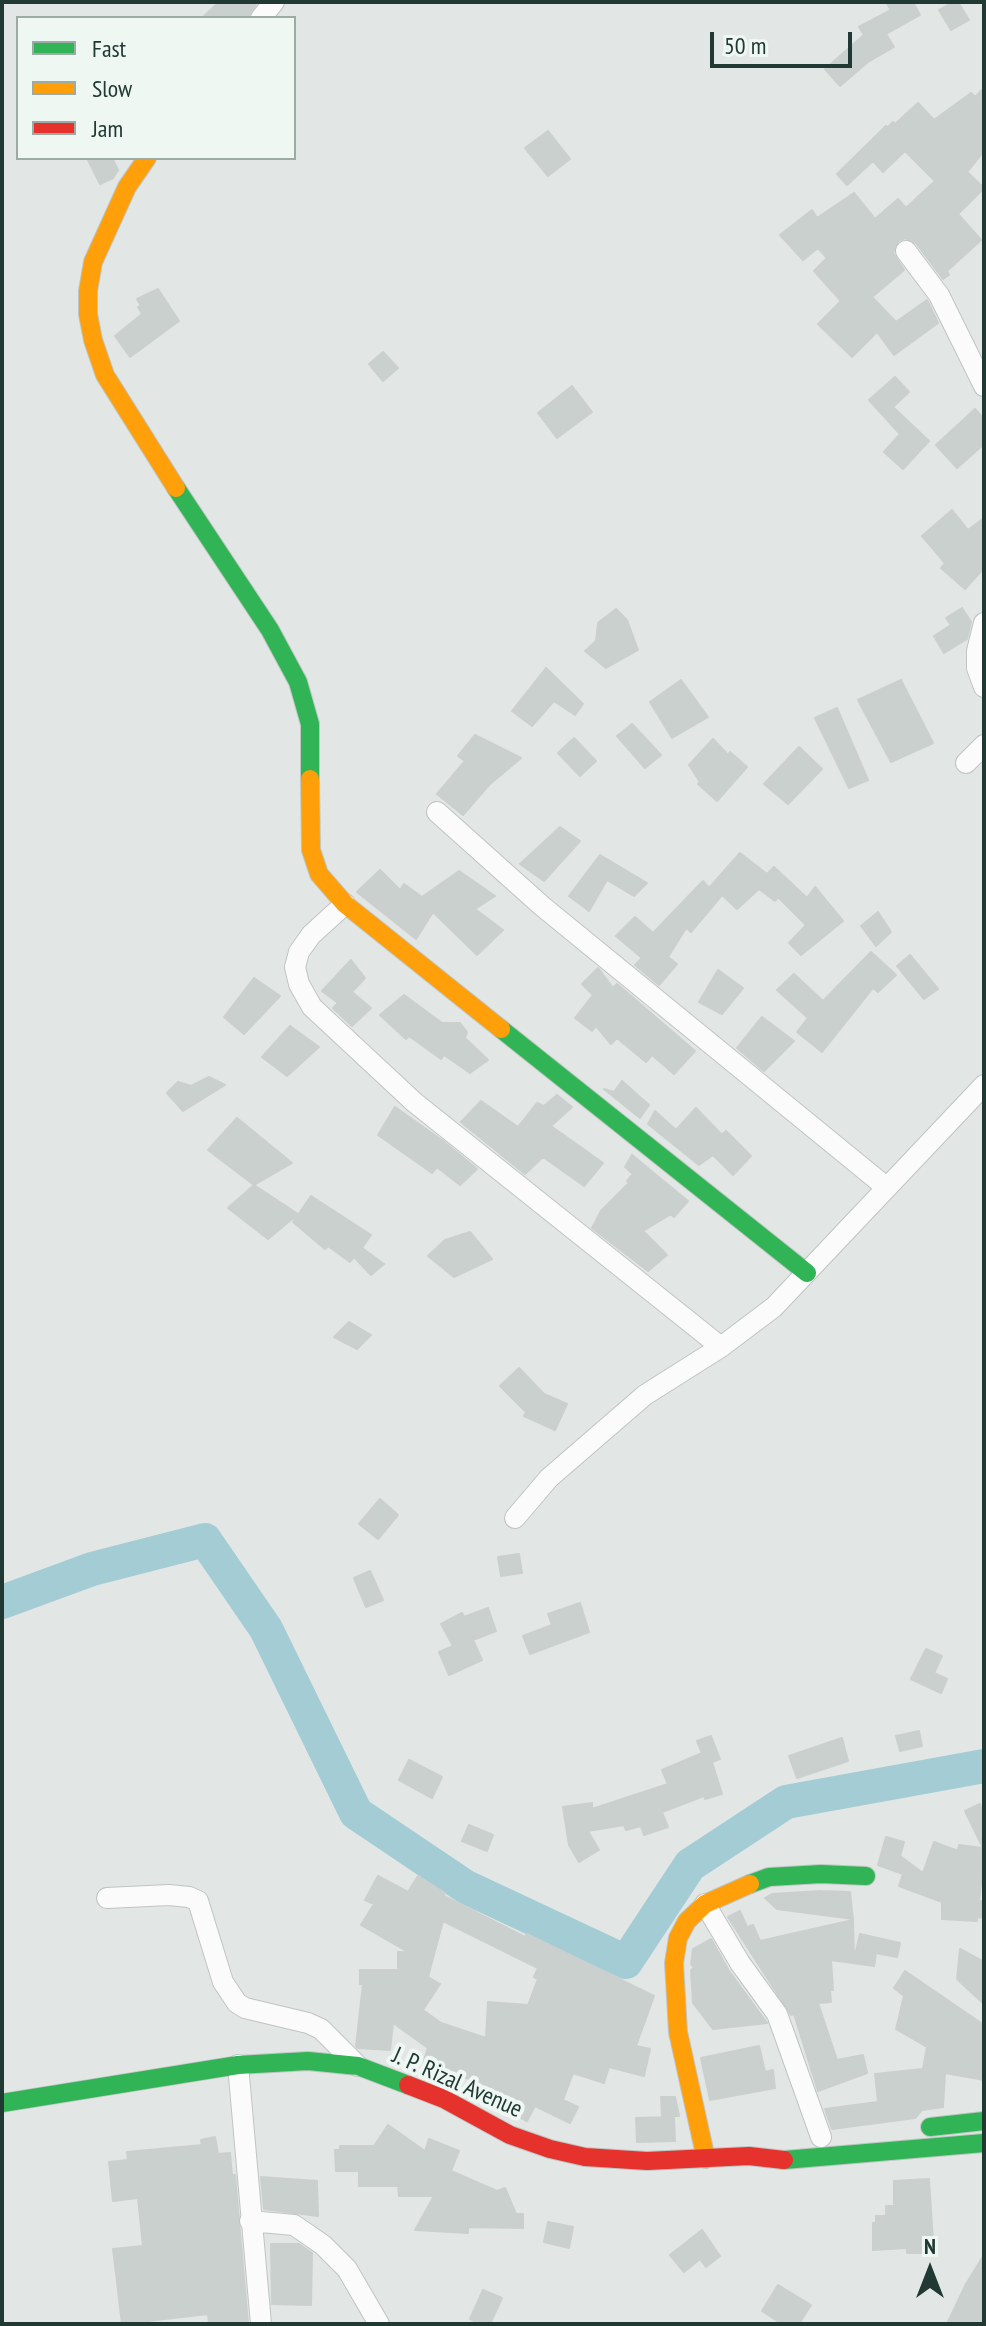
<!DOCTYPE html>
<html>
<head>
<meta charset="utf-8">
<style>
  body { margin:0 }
  #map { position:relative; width:986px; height:2326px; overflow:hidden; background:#e2e7e5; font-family:"PT Sans Narrow",sans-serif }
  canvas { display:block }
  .frame { position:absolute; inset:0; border:4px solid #213933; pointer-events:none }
  .legend { position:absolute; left:16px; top:16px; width:280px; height:144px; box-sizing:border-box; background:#eff7f3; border:2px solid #9daba6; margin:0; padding:10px 14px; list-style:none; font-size:24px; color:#213933 }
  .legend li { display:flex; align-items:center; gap:16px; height:40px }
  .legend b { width:40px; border:2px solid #9daba6 }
  .north { position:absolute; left:890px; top:2230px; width:80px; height:80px; -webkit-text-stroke:6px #eff7f3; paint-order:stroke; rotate:0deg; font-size:22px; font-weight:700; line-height:32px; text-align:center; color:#213933 }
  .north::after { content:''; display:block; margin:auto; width:28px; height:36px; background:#213933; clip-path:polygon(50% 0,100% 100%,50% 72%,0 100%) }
  .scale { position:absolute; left:710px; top:32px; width:142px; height:36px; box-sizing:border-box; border:4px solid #213933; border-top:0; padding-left:10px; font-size:24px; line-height:28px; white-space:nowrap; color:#213933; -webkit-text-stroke:6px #eff7f3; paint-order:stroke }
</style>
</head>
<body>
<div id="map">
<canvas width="986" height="2326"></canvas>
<div class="frame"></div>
<ul class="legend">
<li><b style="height:10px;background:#30b455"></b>Fast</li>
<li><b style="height:10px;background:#ff9f0a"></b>Slow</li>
<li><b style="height:10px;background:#e5322d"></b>Jam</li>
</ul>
<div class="north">N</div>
<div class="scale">50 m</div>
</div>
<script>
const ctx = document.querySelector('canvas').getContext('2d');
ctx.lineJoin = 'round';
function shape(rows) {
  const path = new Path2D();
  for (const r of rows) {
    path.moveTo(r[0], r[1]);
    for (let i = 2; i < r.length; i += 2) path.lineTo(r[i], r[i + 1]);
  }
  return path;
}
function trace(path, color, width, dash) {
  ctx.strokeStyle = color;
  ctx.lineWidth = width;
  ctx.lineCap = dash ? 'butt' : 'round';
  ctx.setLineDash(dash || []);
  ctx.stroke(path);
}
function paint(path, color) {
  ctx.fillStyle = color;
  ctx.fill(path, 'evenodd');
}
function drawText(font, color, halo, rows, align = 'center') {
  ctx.font = font + ' "PT Sans Narrow",sans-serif';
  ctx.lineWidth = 8;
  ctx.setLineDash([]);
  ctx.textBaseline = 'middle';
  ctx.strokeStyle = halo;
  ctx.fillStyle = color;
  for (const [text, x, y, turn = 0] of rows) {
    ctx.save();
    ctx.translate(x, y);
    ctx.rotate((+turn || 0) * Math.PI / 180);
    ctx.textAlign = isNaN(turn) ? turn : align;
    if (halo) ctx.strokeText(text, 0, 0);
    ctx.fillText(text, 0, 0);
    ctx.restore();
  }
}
trace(shape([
  [2,1602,92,1569,205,1540,266,1629,356,1813,466,1887,626,1962,690,1865,786,1802,984,1766]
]), '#a3ccd5', 34);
const building = shape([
  [219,2,257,2,248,18,202,18,219,2],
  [886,2,913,2,920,15,886,34,894,47,868,62,840,86,825,69,864,35,859,27,891,10,886,2],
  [953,2,958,2,969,20,951,30,939,10,953,2],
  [984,88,984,151,967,172,984,188,958,214,981,240,947,271,949,275,943,279,916,243,905,238,898,241,893,253,904,270,872,297,896,322,927,300,938,323,894,355,877,332,852,357,818,324,841,301,814,271,827,258,818,248,803,260,780,235,812,210,817,218,854,193,875,219,898,199,906,208,935,181,905,151,883,172,873,161,847,185,837,174,886,126,887,128,893,122,895,124,918,103,934,120,971,93,975,97,984,88],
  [548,131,570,159,548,176,525,148,548,131],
  [87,158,112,158,118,170,113,178,100,184,87,158],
  [158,289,179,321,130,357,115,336,142,314,138,307,141,306,137,299,158,289],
  [383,352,398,368,383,381,369,364,383,352],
  [895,377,909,392,893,407,929,441,903,469,884,452,900,434,869,400,895,377],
  [572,386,592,412,557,438,538,413,572,386],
  [975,409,984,419,984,444,957,468,936,445,975,409],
  [952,510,968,530,984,518,984,568,965,589,941,568,945,563,922,536,952,510],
  [962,608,971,622,967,639,944,653,934,636,951,625,946,618,962,608],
  [616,609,627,620,638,650,606,668,585,651,596,641,598,623,616,609],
  [546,668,583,704,575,715,554,701,532,726,512,711,546,668],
  [681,680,708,717,672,738,650,702,681,680],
  [901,680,933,743,891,762,858,700,901,680],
  [837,708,868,780,849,788,815,718,837,708],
  [632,724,661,755,645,768,617,736,632,724],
  [475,735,521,758,489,785,463,815,437,794,465,761,458,756,475,735],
  [574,738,596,761,580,776,558,753,574,738],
  [713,739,728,755,730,752,747,767,717,801,698,784,700,782,689,765,713,739],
  [799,747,822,769,788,804,764,784,799,747],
  [560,827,580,841,544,881,520,864,560,827],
  [740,853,767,874,774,867,807,898,815,887,843,921,801,955,789,943,806,925,778,897,775,901,759,889,737,909,722,895,691,932,686,928,668,957,677,964,659,985,635,965,642,958,616,936,635,917,653,933,703,881,709,888,740,853],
  [600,855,647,883,634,896,607,880,589,911,569,896,600,855],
  [380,870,400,890,404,884,422,897,459,871,495,896,475,909,503,930,477,955,433,912,416,939,357,892,380,870],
  [878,912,891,932,876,946,861,926,878,912],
  [871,952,896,975,878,992,873,988,822,1052,797,1032,808,1018,777,990,794,974,823,1001,871,952],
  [910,955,938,989,924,999,897,966,910,955],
  [351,960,365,978,352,992,371,1008,352,1026,333,1008,338,1003,322,991,351,960],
  [598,968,613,988,617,984,695,1051,674,1074,652,1055,646,1062,617,1038,611,1044,596,1026,592,1031,575,1018,593,995,582,984,598,968],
  [718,970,743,988,722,1014,699,1002,718,970],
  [254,978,280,996,244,1034,224,1017,254,978],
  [404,995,442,1023,460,1023,467,1032,465,1038,488,1060,470,1073,444,1055,441,1059,409,1036,406,1039,380,1015,404,995],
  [762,1017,794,1041,764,1071,737,1048,762,1017],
  [290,1026,319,1047,287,1076,262,1057,290,1026],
  [209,1077,225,1085,183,1111,167,1093,178,1082,191,1086,209,1077],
  [622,1081,649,1105,640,1118,604,1089,614,1092,622,1081],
  [557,1095,572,1107,551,1126,603,1163,584,1186,543,1157,525,1174,461,1122,481,1101,518,1127,537,1103,544,1106,557,1095],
  [395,1107,443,1141,477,1169,460,1185,437,1167,432,1173,378,1135,395,1107],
  [696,1108,722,1135,726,1131,751,1156,733,1175,713,1155,699,1165,648,1124,655,1111,676,1130,696,1108],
  [237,1118,292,1163,254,1185,208,1150,237,1118],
  [632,1155,688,1201,674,1217,671,1214,643,1231,667,1255,648,1271,592,1228,601,1211,629,1183,627,1181,633,1174,625,1167,632,1155],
  [254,1185,298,1214,268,1239,228,1208,254,1185],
  [311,1196,371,1235,362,1248,384,1264,371,1275,354,1257,350,1262,328,1246,325,1249,293,1222,311,1196],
  [470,1232,492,1259,454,1277,428,1256,445,1240,470,1232],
  [349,1322,371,1335,357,1349,334,1337,349,1322],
  [519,1368,544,1394,567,1404,555,1430,524,1416,526,1412,500,1386,519,1368],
  [380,1499,398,1515,378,1539,359,1524,380,1499],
  [519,1554,522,1573,501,1576,498,1557,519,1554],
  [370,1571,383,1600,366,1607,354,1578,370,1571],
  [580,1603,589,1632,530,1654,523,1636,552,1625,548,1614,580,1603],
  [488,1608,496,1631,473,1640,482,1660,449,1675,439,1652,453,1646,441,1624,462,1613,464,1617,488,1608],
  [926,1649,942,1656,934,1673,947,1679,941,1693,911,1679,926,1649],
  [919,1731,922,1746,900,1751,896,1736,919,1731],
  [711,1736,720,1759,712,1762,722,1794,705,1799,704,1796,662,1812,668,1827,644,1835,641,1826,626,1830,624,1825,588,1831,599,1850,579,1862,569,1845,563,1807,592,1803,592,1809,668,1784,662,1770,702,1753,697,1741,711,1736],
  [842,1738,848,1761,797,1778,789,1756,842,1738],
  [409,1760,442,1777,432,1798,399,1780,409,1760],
  [980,1804,984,1813,984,1859,979,1901,984,1901,984,1918,977,1917,977,1921,942,1919,942,1902,899,1886,903,1874,878,1865,886,1837,904,1842,900,1856,923,1873,934,1842,958,1851,959,1845,983,1848,965,1811,980,1804],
  [469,1825,493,1835,487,1851,462,1841,469,1825],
  [378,1876,408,1892,418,1876,445,1893,444,1896,525,1937,527,1934,654,1996,636,2046,650,2049,644,2076,609,2067,604,2083,573,2073,563,2100,578,2107,570,2123,535,2106,527,2121,510,2112,515,2103,480,2086,481,2083,423,2063,428,2048,393,2023,390,2050,358,2048,356,2046,363,1984,360,1984,360,1970,398,1970,398,1952,408,1952,361,1925,374,1904,365,1900,378,1876],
  [443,1921,538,1968,534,1977,538,1979,528,2005,488,2002,486,2038,441,2023,423,2010,440,1984,428,1977,443,1921],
  [821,1891,850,1892,853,1919,777,1909,765,1898,772,1894,821,1891],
  [740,1911,747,1927,753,1925,760,1941,853,1920,854,1959,860,1934,900,1943,897,1957,876,1953,874,1966,831,1960,833,1990,830,1990,831,2002,818,2003,837,2060,863,2055,867,2073,818,2091,794,2014,791,2015,728,1917,740,1911],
  [711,1939,729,1971,767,2023,713,2029,693,2003,691,1970,694,1968,691,1964,693,1949,711,1939],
  [960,1949,984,1962,984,2004,957,1979,960,1949],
  [905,1971,984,2025,984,2080,945,2073,943,2107,922,2110,915,2118,832,2129,825,2109,878,2102,875,2074,923,2069,927,2047,896,2029,904,1996,894,1988,905,1971],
  [759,2046,765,2072,773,2070,775,2088,710,2100,701,2058,759,2046],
  [661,2097,675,2097,679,2116,662,2116,661,2097],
  [674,2117,675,2141,637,2142,636,2118,674,2117],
  [388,2125,425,2151,429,2139,459,2151,451,2171,497,2191,505,2188,516,2214,523,2214,523,2228,468,2227,468,2233,415,2230,434,2196,399,2196,398,2186,359,2186,359,2171,336,2171,335,2150,340,2150,340,2146,374,2146,388,2125],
  [215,2137,218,2154,230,2153,232,2175,235,2175,248,2324,209,2324,208,2314,122,2324,113,2249,143,2246,138,2198,113,2201,109,2162,128,2160,127,2152,202,2145,201,2140,215,2137],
  [261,2177,317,2181,318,2216,264,2209,261,2177],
  [929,2179,933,2241,927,2241,927,2253,907,2253,907,2248,873,2250,873,2223,876,2223,876,2216,886,2216,886,2206,894,2206,894,2181,929,2179],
  [548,2222,573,2227,569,2248,544,2242,548,2222],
  [702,2230,720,2256,706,2267,700,2259,684,2272,670,2255,702,2230],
  [271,2244,299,2244,312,2253,311,2305,272,2304,271,2244],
  [984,2255,984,2324,947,2324,966,2284,984,2255],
  [778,2285,811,2305,799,2324,782,2324,762,2311,778,2285],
  [483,2290,502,2298,490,2324,481,2324,470,2319,483,2290]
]);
paint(building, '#cad0ce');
trace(building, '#cbd0ce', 2);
const street = shape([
  [261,18,274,2],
  [906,251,939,295,984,386],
  [984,623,977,651,977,668,984,687],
  [966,763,984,745],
  [437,812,542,906,886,1187],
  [345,904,311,935,299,952,295,967,299,984,312,1007,414,1102,721,1347],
  [515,1518,549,1478,645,1395,721,1347,774,1307,984,1085],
  [107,1898,169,1895,189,1897,198,1901,223,1982,237,2003,245,2008,308,2023,321,2029,358,2066],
  [705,1904,740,1963,777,2014,821,2137],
  [238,2065,261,2324],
  [250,2221,294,2225,323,2245,347,2269,379,2324]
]);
const fast = shape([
  [176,488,270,630,298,682,310,724,310,779],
  [501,1029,807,1273],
  [750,1884,769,1877,821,1874,866,1876],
  [2,2103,238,2065,308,2061,358,2066,408,2085],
  [930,2127,984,2121],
  [784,2160,984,2143]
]);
const slow = shape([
  [147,158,127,187,93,262,88,291,88,314,93,340,105,375,176,488],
  [310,779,311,850,319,874,345,904,501,1029],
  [706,2159,678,2032,674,1963,678,1938,687,1921,705,1904,750,1884]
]);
const jam = shape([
  [408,2085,444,2099,510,2135,550,2149,585,2157,647,2161,749,2156,784,2160]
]);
trace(street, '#bfc4c2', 22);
trace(fast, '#bec5c2', 20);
trace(slow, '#bec5c2', 20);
trace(jam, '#bec5c2', 20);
trace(street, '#fbfbfb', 20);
trace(fast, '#30b455', 18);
trace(slow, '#ff9f0a', 18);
trace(jam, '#e5322d', 18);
drawText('24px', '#213933', '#eff7f3', [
  ["J. P. Rizal Avenue",457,2083,24]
]);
</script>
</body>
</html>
